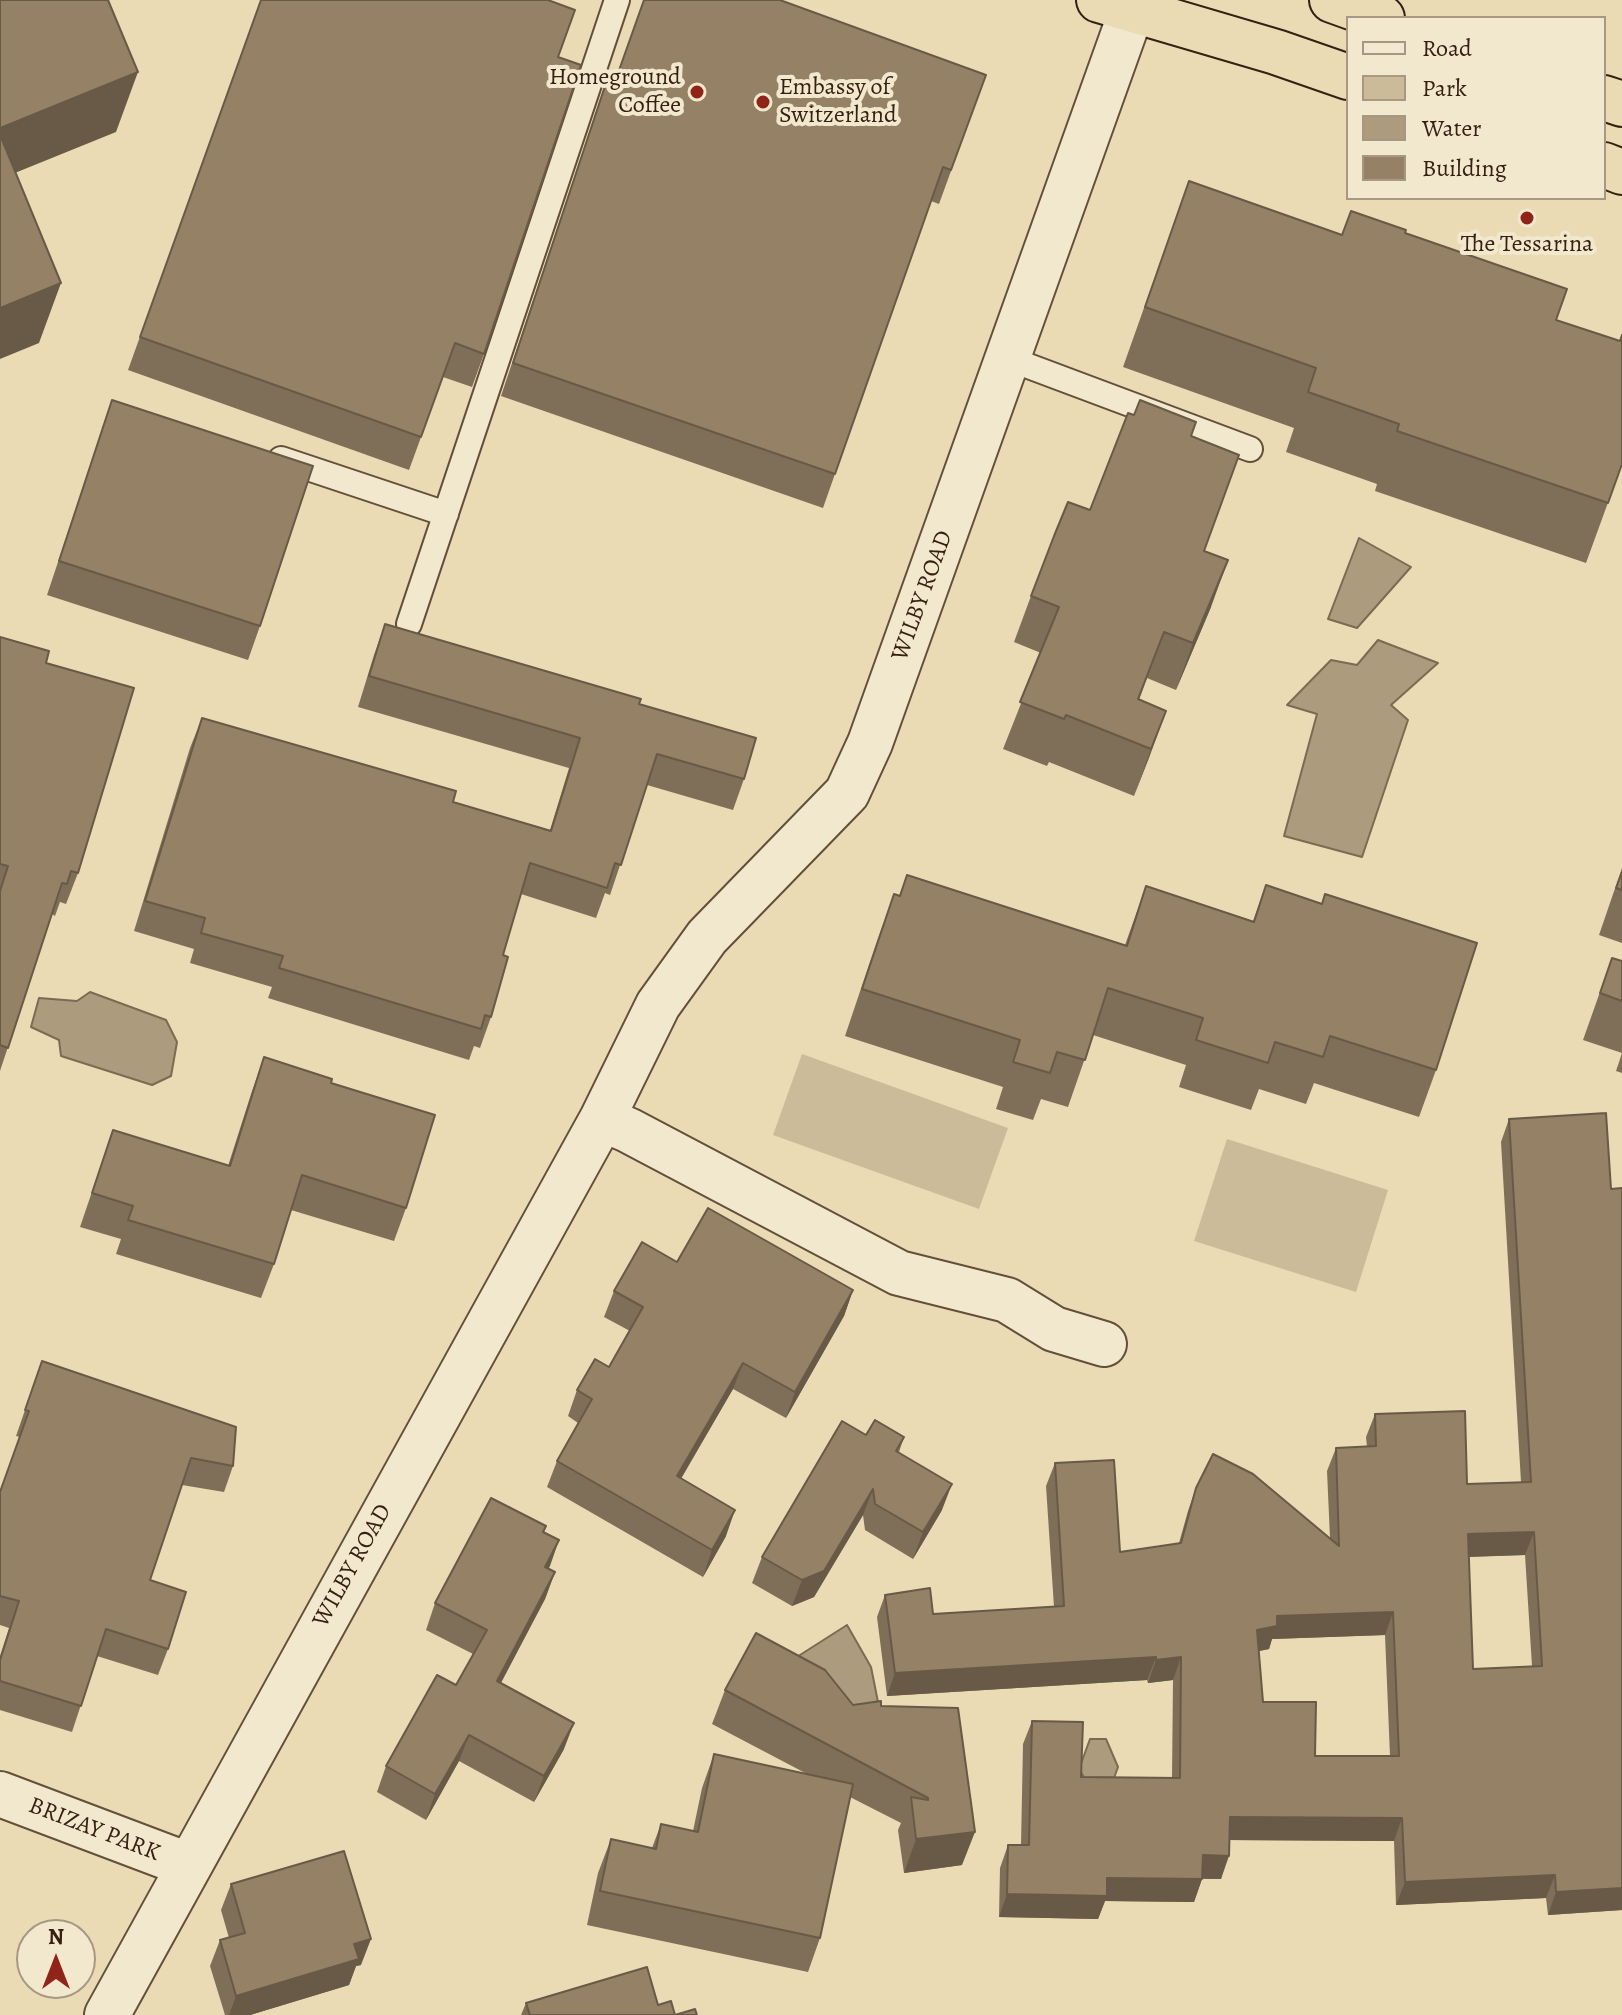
<!DOCTYPE html>
<html>
<head>
<meta charset="utf-8">
<style>
  body { margin:0 }
  #map { position:relative; width:1622px; height:2015px; overflow:hidden; background:#eadbb4; font-family:Alegreya,serif }
  canvas { display:block }
  .legend { position:absolute; left:1346px; top:16px; width:260px; height:184px; box-sizing:border-box; background:#f1e8ce; border:2px solid #a69883; margin:0; padding:10px 14px; list-style:none; font-size:24px; color:#362012 }
  .legend li { display:flex; align-items:center; gap:16px; height:40px }
  .legend b { width:40px; border:2px solid #a69883 }
  .north { position:absolute; left:16px; top:1919px; width:80px; height:80px; box-sizing:border-box; background:#f1e8ce; border:2px solid #a69883; border-radius:50%; rotate:0deg; font-size:22px; font-weight:700; line-height:32px; text-align:center; color:#362012 }
  .north::after { content:''; display:block; margin:auto; width:28px; height:36px; background:#8f2418; clip-path:polygon(50% 0,100% 100%,50% 72%,0 100%) }
</style>
</head>
<body>
<div id="map">
<canvas width="1622" height="2015"></canvas>
<ul class="legend">
<li><b style="height:10px;background:#f1e8ce"></b>Road</li>
<li><b style="height:22px;background:#cbbb98"></b>Park</li>
<li><b style="height:22px;background:#ad9b7d"></b>Water</li>
<li><b style="height:22px;background:#948166"></b>Building</li>
</ul>
<div class="north">N</div>
</div>
<script>
const ctx = document.querySelector('canvas').getContext('2d');
ctx.lineJoin = 'round';
function paint(path, color) {
  ctx.fillStyle = color;
  ctx.fill(path, 'evenodd');
}
function shape(rows) {
  const path = new Path2D();
  for (const r of rows) {
    path.moveTo(r[0], r[1]);
    for (let i = 2; i < r.length; i += 2) path.lineTo(r[i], r[i + 1]);
  }
  return path;
}
function trace(path, color, width, dash) {
  ctx.strokeStyle = color;
  ctx.lineWidth = width;
  ctx.lineCap = dash ? 'butt' : 'round';
  ctx.setLineDash(dash || []);
  ctx.stroke(path);
}
function drawText(font, color, halo, rows, align = 'center') {
  ctx.font = font + ' Alegreya,serif';
  ctx.lineWidth = 8;
  ctx.setLineDash([]);
  ctx.textBaseline = 'middle';
  ctx.strokeStyle = halo;
  ctx.fillStyle = color;
  for (const [text, x, y, turn = 0] of rows) {
    ctx.save();
    ctx.translate(x, y);
    ctx.rotate((+turn || 0) * Math.PI / 180);
    ctx.textAlign = isNaN(turn) ? turn : align;
    if (halo) ctx.strokeText(text, 0, 0);
    ctx.fillText(text, 0, 0);
    ctx.restore();
  }
}
paint(shape([
  [802,1054,1008,1128,979,1209,773,1135],
  [1227,1139,1388,1190,1356,1292,1194,1241]
]), '#cbbb98');
const water = shape([
  [1359,538,1411,567,1357,628,1328,619,1359,538],
  [1378,640,1438,663,1391,705,1408,720,1362,857,1284,836,1317,714,1287,705,1331,660,1357,665,1378,640],
  [90,992,166,1020,177,1042,171,1076,152,1085,61,1056,59,1040,31,1027,39,998,77,1001,90,992],
  [847,1625,871,1667,883,1727,789,1662,847,1625],
  [1090,1739,1106,1739,1118,1767,1108,1795,1095,1795,1079,1769,1090,1739]
]);
paint(water, '#ad9b7d');
trace(water, '#7d6a52', 2);
const lane = shape([
  [1007,358,1250,449],
  [281,459,446,514],
  [409,624,617,0]
]);
const street = shape([
  [602,1119,628,1130,899,1273,1007,1300,1054,1329,1104,1344],
  [0,1794,188,1865],
  [107,2015,602,1119,658,1005,707,937,847,793,870,743,1132,10]
]);
const highway = shape([
  [1099,0,1276,52,1348,77],
  [1332,0,1382,18],
  [1604,98,1622,104],
  [1604,165,1622,172]
]);
trace(lane, '#634f3a', 28);
trace(street, '#634f3a', 48);
trace(highway, '#362012', 48);
trace(lane, '#f1e8ce', 24);
trace(street, '#f1e8ce', 44);
trace(highway, '#eadbb4', 44);
paint(shape([
  [261,0,558,57,484,354,472,387,443,377,409,470,128,370],
  [609,74,617,76,986,75,939,204,931,201,823,508,501,396],
  [1189,181,1342,235,1405,233,1556,320,1622,464,1586,563,1375,491,1377,484,1286,452,1294,428,1123,367],
  [112,400,260,626,248,660,47,595],
  [1191,436,1211,607,1176,690,1147,678,1139,700,1166,711,1134,796,1049,762,1047,766,1003,749,1041,653,1014,642,1031,596,1090,510],
  [385,624,639,704,744,779,733,810,647,785,610,895,605,893,596,918,521,894,503,955,491,1017,480,1048,474,1046,469,1060,268,998,272,987,190,963,194,949,134,931,190,748,202,718,453,802,550,830,569,768,358,707,374,655],
  [0,637,46,663,78,873,66,904,60,902,55,916,52,914,0,1071],
  [1622,868,1622,943,1599,935],
  [907,875,1125,945,1146,886,1253,921,1266,885,1436,1070,1419,1117,1314,1083,1306,1104,1259,1089,1251,1110,1179,1087,1186,1065,1093,1035,1068,1107,1041,1099,1033,1120,996,1109,1003,1087,845,1036,877,941,894,894,899,896],
  [1612,958,1622,961,1622,1073,1616,1071,1622,1053,1583,1040],
  [264,1057,331,1083,406,1208,394,1241,291,1210,274,1264,261,1298,116,1254,121,1239,80,1227,113,1130,228,1166,252,1091],
  [1509,1119,1622,1910,1548,1915,1546,1898,1396,1905,1394,1841,1230,1840,1221,1879,1202,1879,1194,1902,1105,1901,1098,1919,999,1917,1000,1868,1008,1845,1021,1845,1023,1744,1032,1721,1081,1777,1172,1778,1173,1680,1148,1683,1147,1680,887,1696,877,1617,885,1595,933,1614,1054,1607,1046,1486,1055,1463,1120,1552,1179,1543,1188,1511,1196,1488,1330,1538,1327,1471,1336,1448,1367,1447,1366,1437,1375,1414,1467,1484,1521,1482,1501,1142],
  [1525,1555,1532,1666,1473,1669,1469,1557],
  [1385,1635,1390,1756,1315,1756,1263,1702,1259,1651,1269,1649,1272,1639],
  [677,1262,853,1290,844,1316,786,1418,733,1389,681,1479,726,1536,703,1577,547,1487,557,1461,578,1423,568,1416,577,1390,609,1367,630,1331,604,1317,614,1291],
  [42,1361,233,1466,224,1492,182,1485,150,1580,168,1649,158,1675,97,1656,72,1732,0,1710,0,1656,9,1628,0,1625,0,1492,20,1437,16,1436],
  [866,1435,904,1437,899,1452,942,1510,913,1559,865,1530,863,1515,814,1597,792,1606,752,1583,762,1557],
  [546,1526,544,1532,548,1569,555,1572,545,1599,501,1683,564,1749,534,1802,459,1761,426,1820,377,1792,386,1766,456,1685,473,1654,426,1630,435,1603],
  [725,1690,853,1705,881,1706,962,1865,904,1873,898,1830,901,1823,850,1797,820,1938,808,1972,587,1925,598,1873,611,1839,652,1848,661,1824,693,1831,702,1788,714,1754,809,1775,712,1724],
  [231,1884,361,1965,356,1966,349,1985,250,2015,225,2015,210,1966,220,1940,229,1938,221,1910],
  [526,2003,658,2005,675,2015,697,2015,521,2015]
]), '#7f6f58');
paint(shape([
  [138,72,116,132,0,179,0,128],
  [61,283,39,343,0,359,0,308],
  [1228,560,1211,607,1176,690,1193,643],
  [1166,711,1149,758,1134,796,1151,749],
  [853,1290,844,1316,786,1418,795,1392],
  [743,1363,733,1389,667,1502,677,1476],
  [952,1484,942,1510,913,1559,923,1532],
  [873,1489,863,1515,814,1597,792,1606,802,1580],
  [735,1510,726,1536,703,1577,712,1550],
  [1534,1532,1525,1555,1460,1557,1468,1534],
  [559,1540,550,1566,536,1593,545,1567],
  [555,1572,545,1599,488,1707,497,1681],
  [1393,1612,1385,1635,1272,1639,1269,1649,1249,1653,1257,1630,1277,1616],
  [1156,1657,1147,1680,887,1696,895,1673],
  [1181,1657,1173,1680,1148,1683,1156,1660],
  [574,1723,564,1749,534,1802,544,1776],
  [469,1735,459,1761,426,1820,435,1794],
  [1230,1817,1402,1818,1394,1841,1221,1840],
  [975,1832,962,1865,904,1873,916,1839],
  [1203,1855,1229,1856,1221,1879,1194,1878],
  [1555,1875,1546,1898,1396,1905,1405,1882],
  [1107,1878,1202,1879,1194,1902,1105,1901,1098,1919,999,1917,1007,1894],
  [1622,1888,1622,1910,1548,1915,1556,1892],
  [371,1939,361,1965,356,1966,349,1985,250,2015,229,2015,236,1996,354,1944]
]), '#685a47');
const building = shape([
  [0,0,108,0,138,72,0,128,0,0],
  [261,0,548,0,575,10,558,57,581,65,484,354,455,343,421,437,140,337,261,0],
  [644,0,780,0,986,75,951,170,943,167,835,474,513,363,609,74,617,76,644,0],
  [0,135,61,283,0,308,0,135],
  [1189,181,1342,235,1351,211,1406,230,1405,233,1567,289,1556,320,1620,341,1622,335,1622,464,1608,503,1397,431,1399,424,1308,392,1316,368,1145,307,1189,181],
  [112,400,313,466,260,626,59,561,112,400],
  [1140,400,1196,422,1191,436,1239,455,1204,551,1228,560,1193,643,1164,632,1138,699,1166,711,1151,749,1066,715,1064,719,1020,702,1059,607,1031,596,1054,536,1068,502,1090,510,1128,413,1134,415,1140,400],
  [385,624,641,699,639,704,756,738,744,779,657,754,621,865,615,863,607,888,530,863,503,955,508,957,491,1017,485,1015,481,1029,279,968,283,956,201,933,205,918,145,901,202,718,456,791,453,802,551,831,580,738,369,676,385,624],
  [0,637,49,651,46,663,134,688,78,873,71,871,67,884,62,883,8,1048,0,1045,0,891,8,866,0,864,0,637],
  [1622,872,1622,890,1616,888,1622,872],
  [907,875,1127,946,1146,886,1254,922,1266,885,1322,904,1325,894,1477,943,1436,1070,1330,1036,1323,1057,1275,1042,1268,1063,1196,1040,1203,1018,1108,988,1085,1060,1057,1052,1050,1073,1013,1062,1020,1040,862,989,894,894,900,896,907,875],
  [1612,958,1622,961,1622,1001,1600,993,1612,958],
  [264,1057,332,1079,331,1083,435,1115,406,1208,302,1175,274,1264,128,1220,133,1206,92,1193,113,1130,230,1166,264,1057],
  [1606,1113,1611,1189,1622,1188,1622,1888,1556,1892,1555,1875,1405,1882,1402,1818,1230,1817,1229,1856,1203,1855,1202,1879,1107,1878,1107,1896,1007,1894,1008,1845,1029,1845,1032,1721,1083,1722,1081,1777,1180,1778,1181,1657,1156,1660,1156,1657,895,1673,885,1595,930,1588,933,1614,1064,1606,1055,1463,1114,1460,1120,1552,1181,1543,1196,1488,1213,1454,1253,1474,1339,1546,1336,1448,1376,1446,1375,1414,1465,1411,1467,1484,1531,1482,1509,1119,1606,1113],
  [1534,1532,1542,1666,1473,1669,1468,1534,1534,1532],
  [1393,1612,1399,1756,1315,1756,1316,1702,1263,1702,1257,1630,1277,1626,1277,1616,1393,1612],
  [708,1208,853,1290,795,1392,743,1363,677,1476,735,1510,712,1550,557,1461,592,1399,577,1390,595,1359,609,1367,643,1307,614,1291,642,1242,677,1262,708,1208],
  [42,1361,236,1427,233,1466,191,1458,150,1580,186,1592,168,1649,106,1629,81,1706,0,1681,0,1660,19,1601,0,1596,0,1492,29,1411,25,1410,42,1361],
  [875,1420,904,1437,896,1451,952,1484,923,1532,875,1504,873,1489,824,1571,802,1580,762,1557,842,1421,866,1435,875,1420],
  [491,1498,546,1526,543,1532,559,1540,545,1567,555,1572,497,1681,574,1723,544,1776,469,1735,435,1794,386,1766,437,1675,456,1685,487,1630,435,1603,491,1498],
  [756,1633,825,1670,853,1705,881,1701,881,1706,958,1708,975,1832,916,1839,911,1797,928,1800,928,1798,725,1690,756,1633],
  [714,1754,853,1784,820,1938,600,1891,611,1839,656,1849,661,1824,698,1832,714,1754],
  [344,1851,371,1939,354,1944,359,1959,236,1996,220,1940,245,1933,231,1884,344,1851],
  [647,1967,658,2005,671,2001,675,2015,695,2009,697,2015,530,2015,526,2003,647,1967]
]);
paint(building, '#948166');
trace(building, '#685a47', 2);
for (const [x, y, r, color] of [
  [697,92,8,"#8f2418"],
  [763,102,8,"#8f2418"],
  [1527,218,8,"#8f2418"]
]) {
  const dot = new Path2D();
  dot.arc(x, y, r, 0, 2 * Math.PI);
  ctx.fillStyle = color;
  ctx.fill(dot);
  trace(dot, '#f1e8ce', 3);
}
drawText('24px', '#362012', '#f1e8ce', [
  ["Homeground",681,78],
  ["Coffee",681,106],
  ["Embassy of",779,88,"left"],
  ["Switzerland",779,116,"left"],
  ["The Tessarina",1527,245,"center"]
], 'right');
drawText('24px', '#362012', '#f1e8ce', [
  ["WILBY ROAD",923,596,-70],
  ["WILBY ROAD",353,1566,-61],
  ["BRIZAY PARK",94,1830,21]
]);
</script>
</body>
</html>
